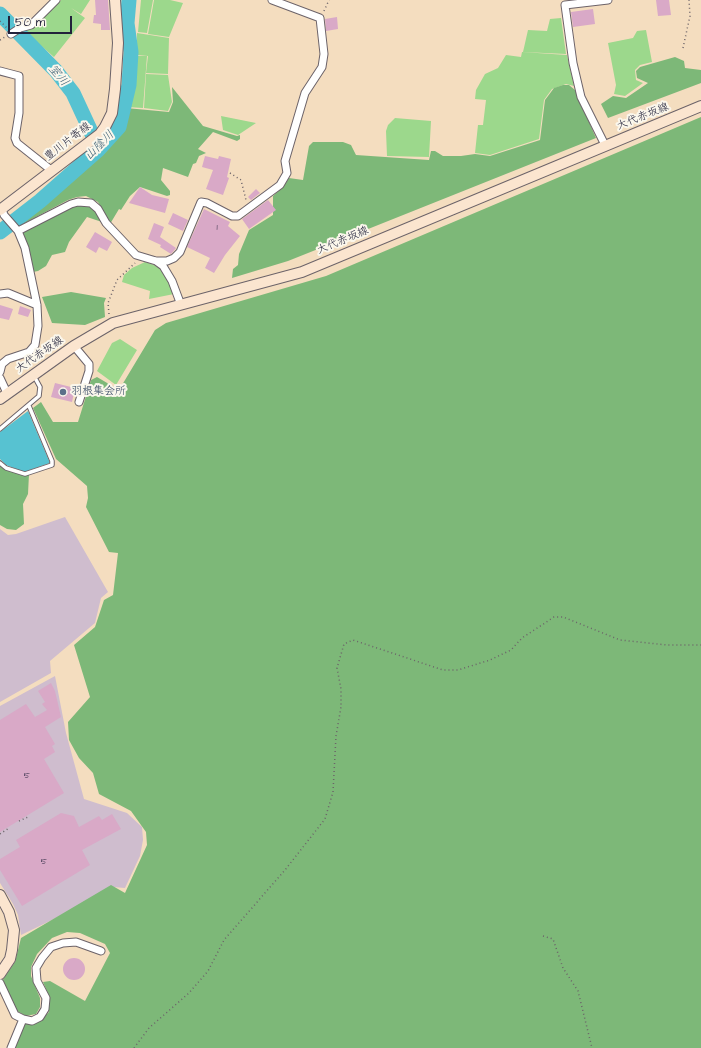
<!DOCTYPE html>
<html>
<head>
<meta charset="utf-8">
<style>
  body { margin:0 }
  #map { position:relative; width:701px; height:1048px; overflow:hidden; background:#f4ddbf; font-family:"Architects Daughter",sans-serif }
  canvas { display:block }
  .scale { position:absolute; left:8px; top:16px; width:64px; height:18px; box-sizing:border-box; border:2px solid #22223b; border-top:0; padding-left:5px; font-size:12px; line-height:14px; white-space:nowrap; color:#22223b; -webkit-text-stroke:3px #fbf7ec; paint-order:stroke }
</style>
</head>
<body>
<div id="map">
<canvas width="701" height="1048"></canvas>
<div class="scale">50 m</div>
</div>
<script>
const ctx = document.querySelector('canvas').getContext('2d');
ctx.lineJoin = 'round';
function paint(path, color) {
  ctx.fillStyle = color;
  ctx.fill(path, 'evenodd');
}
function shape(rows) {
  const path = new Path2D();
  for (const r of rows) {
    if (r.length === 3) {
      path.moveTo(r[0] + r[2], r[1]);
      path.arc(r[0], r[1], r[2], 0, 2 * Math.PI);
      continue;
    }
    path.moveTo(r[0], r[1]);
    for (let i = 2; i < r.length; i += 2) path.lineTo(r[i], r[i + 1]);
  }
  return path;
}
function trace(path, color, width, dash) {
  ctx.strokeStyle = color;
  ctx.lineWidth = width;
  ctx.lineCap = dash ? 'butt' : 'round';
  ctx.setLineDash(dash || []);
  ctx.stroke(path);
}
function drawText(font, color, halo, rows, align = 'center') {
  ctx.font = font + ' "Architects Daughter","Klee One",sans-serif';
  ctx.lineWidth = 4;
  ctx.setLineDash([]);
  ctx.textBaseline = 'middle';
  ctx.strokeStyle = halo;
  ctx.fillStyle = color;
  for (const [text, x, y, turn = 0] of rows) {
    ctx.save();
    ctx.translate(x, y);
    ctx.rotate((+turn || 0) * Math.PI / 180);
    ctx.textAlign = isNaN(turn) ? turn : align;
    if (halo) ctx.strokeText(text, 0, 0);
    ctx.fillText(text, 0, 0);
    ctx.restore();
  }
}
paint(shape([
  [65,517,108,592,101,598,95,623,50,661,51,673,0,702,0,529,8,535,16,534],
  [55,676,66,733,84,799,127,813,142,827,143,840,140,856,125,888,113,887,52,920,21,935,18,915,13,904,0,883,0,706]
]), '#cfbdce');
paint(shape([
  [61,0,90,0,81,14,71,8,85,18,54,57,23,30,32,28],
  [141,0,153,0,147,33,138,32],
  [154,0,170,0,183,3,169,37,148,34],
  [561,18,566,54,523,52,528,30,547,31,550,19],
  [646,30,652,62,640,65,635,70,636,80,643,83,625,96,614,94,616,85,608,43,633,38,637,31],
  [137,33,169,38,168,74,146,73,148,56,137,55],
  [522,52,567,55,574,86,566,84,552,89,544,100,539,139,490,155,475,153,478,125,483,125,486,100,475,99,476,90,485,74,498,68,506,55,521,57],
  [137,56,147,56,143,108,127,107,135,74],
  [146,74,168,75,172,102,168,111,144,108],
  [221,116,256,123,238,135,223,130],
  [395,118,431,121,429,157,387,156,386,131,388,125],
  [145,262,154,265,162,270,174,294,149,299,150,291,122,282,124,275,132,268],
  [120,339,137,350,116,385,97,371,112,343]
]), '#9cd88c');
paint(shape([
  [675,57,684,61,685,68,701,70,701,83,608,118,601,104,613,96,626,98,648,83,637,78,636,71,640,67],
  [563,85,569,85,575,90,596,138,288,261,232,278,233,269,238,265,239,254,249,230,273,215,273,196,283,187,289,178,303,180,309,146,313,142,343,142,351,145,356,155,429,160,431,151,435,151,443,156,461,156,475,154,490,156,540,140,545,100,554,88],
  [172,87,203,126,237,136,240,135,240,139,237,141,213,132,198,149,206,153,199,156,196,163,193,164,188,177,163,168,161,180,170,191,170,195,167,196,140,187,130,196,121,210,119,209,110,224,98,202,86,196,77,197,68,200,19,226,19,224,101,153,120,129,126,108,169,112,173,102],
  [701,117,701,1048,13,1048,25,1023,31,1025,40,1021,49,1012,49,996,43,982,50,981,85,1001,110,953,105,944,80,933,67,932,52,938,37,954,31,967,31,976,40,998,40,1007,36,1014,26,1016,17,1011,2,981,15,962,21,938,111,885,125,893,147,845,146,832,131,811,99,794,93,773,79,758,69,740,68,722,90,697,74,645,95,627,104,600,113,595,118,553,109,552,86,507,88,498,87,486,56,459,33,408,41,402,53,422,78,422,91,380,97,377,119,390,155,330,166,323,326,276],
  [80,204,92,206,101,219,102,222,87,217,69,242,65,252,52,255,46,266,38,271,33,272,21,232,72,206],
  [71,292,106,298,104,303,105,317,85,325,52,323,42,297],
  [0,462,7,469,29,474,28,494,23,504,24,524,16,530,7,529,0,525]
]), '#7db878');
paint(shape([
  [28,411,50,463,24,472,6,465,0,459,0,432]
]), '#57c2d1');
trace(shape([
  [0,14,56,71,73,93,99,149],
  [0,232,40,201,99,149,119,127,129,85,131,52,127,23,129,0]
]), '#57c2d1', 15);
paint(shape([
  [95,0,108,0,110,30,101,30,101,24,93,23,94,15,96,15],
  [656,0,669,0,671,15,658,16],
  [593,9,595,24,573,27,571,12],
  [337,17,338,29,326,31,325,19],
  [205,156,218,159,219,156,231,159,227,177,229,178,223,195,206,189,213,170,202,167],
  [140,187,152,195,169,199,165,213,129,203],
  [256,189,260,193,251,200,248,197],
  [268,200,276,210,249,229,242,219],
  [204,209,230,222,228,226,240,236,225,255,214,273,205,268,210,258,187,247],
  [173,213,188,220,183,231,168,224],
  [154,223,164,227,160,237,176,248,171,254,160,247,161,245,148,239],
  [95,232,112,242,107,251,99,247,96,253,86,247],
  [0,305,13,309,9,320,0,318],
  [20,306,31,310,28,317,18,314],
  [55,383,75,388,72,402,51,397],
  [51,683,55,691,61,717,45,727,55,744,52,746,55,752,44,759,64,793,0,832,0,720,26,704,35,717,47,710,42,704,45,702,38,691],
  [61,813,74,816,79,827,99,816,102,820,112,814,121,829,82,850,90,865,22,906,0,870,0,859,20,847,16,840],
  [74,969,11]
]), '#d9a9c7');
const lane = shape([
  [0,429,39,396,40,387,34,376],
  [0,463,6,468,25,474,52,465,52,461,29,406]
]);
const street = shape([
  [11,34,20,28,31,25,56,0],
  [0,71,19,76,19,113,15,138,17,143,51,170],
  [605,145,581,97,573,63,565,5,608,0],
  [18,231,71,204,78,202,91,203,98,209,106,223,136,255,156,261,167,261,174,258,180,252,201,202,207,203,232,216,238,216,280,185,287,173,285,161,305,93,322,67,324,54,320,18,272,0],
  [156,261,163,266,172,281,181,305],
  [0,294,8,293,37,305],
  [74,346,89,364,89,371,79,402],
  [0,372,2,364,8,359,29,352,35,345,38,326,37,305,25,248,18,231,4,215,2,209],
  [0,378,7,393],
  [0,983,15,1015,23,1019,32,1021,40,1017,45,1009,46,998,37,981,36,968,42,958,51,947,63,943,76,942,101,951],
  [11,1048,23,1019]
]);
const secondary = shape([
  [0,210,100,134,105,127,112,113,115,89,118,43,115,0],
  [0,399,74,346,113,323,302,272,701,106],
  [0,895,9,912,14,930,12,950,10,959,0,974]
]);
trace(lane, '#6c6369', 5.5);
trace(street, '#6c6369', 9);
trace(secondary, '#6c6369', 12);
trace(shape([
  [324,11,329,0],
  [0,21,7,28],
  [0,40,5,37],
  [683,48,690,16,689,0],
  [230,173,241,180,246,200],
  [109,314,108,303,117,280,135,263],
  [19,821,28,817],
  [0,834,9,828],
  [543,936,553,939,563,968,578,991,592,1048],
  [134,1048,149,1028,189,993,208,971,224,940,285,870,325,819,333,792,336,736,341,707,341,689,337,668,344,644,353,640,443,670,458,670,490,660,511,650,522,638,554,617,563,617,620,640,667,645,701,645]
]), '#6c6369', 1.5, [1, 3]);
trace(lane, '#fff', 3.5);
trace(street, '#fff', 7);
trace(secondary, '#fbe5cf', 10);
for (const [x, y, r, color] of [
  [63,392,4,"#5c6f8a"]
]) {
  const dot = new Path2D();
  dot.arc(x, y, r, 0, 2 * Math.PI);
  ctx.fillStyle = color;
  ctx.fill(dot);
  trace(dot, '#fbf7ec', 1.5);
}
drawText('9px', '#50445e', null, [
  ["1",217,228],
  ["5",27,776],
  ["5",44,862]
]);
drawText('11px', '#22223b', '#fbf7ec', [
  ["大代赤坂線",643,117,-22],
  ["豊川片寄線",68,142,-38],
  ["大代赤坂線",343,241,-23],
  ["大代赤坂線",40,355,-35]
]);
drawText('bold 11px', '#4e5e75', '#fbf7ec', [
  ["羽根集会所",71,392]
], 'left');
drawText('italic 12px', '#355a70', '#fbf7ec', [
  ["室川",58,76,50],
  ["山陰川",100,146,-45]
]);
</script>
</body>
</html>
